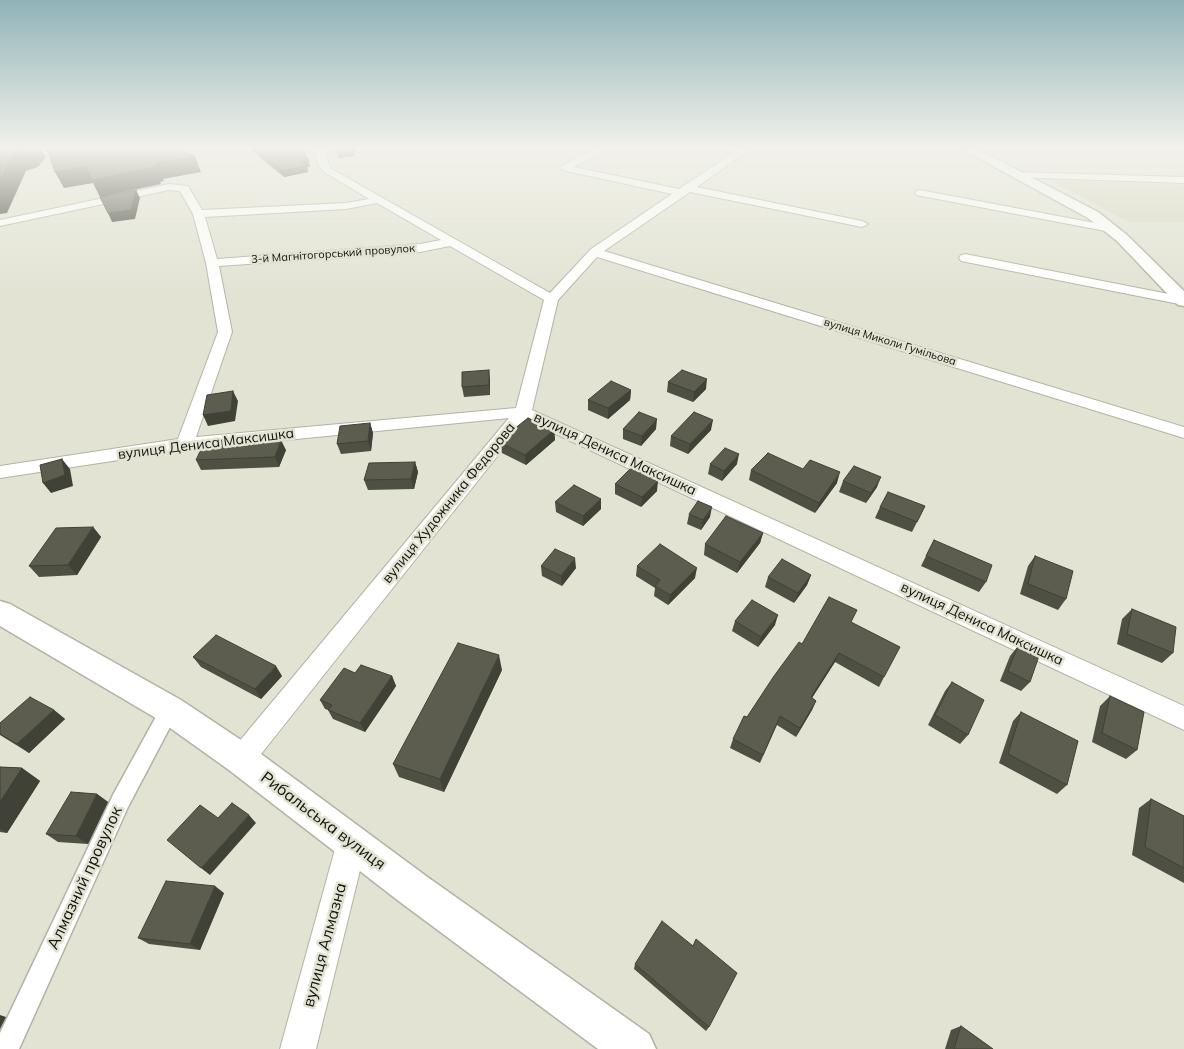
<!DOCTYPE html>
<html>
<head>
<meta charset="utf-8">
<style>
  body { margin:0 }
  canvas { display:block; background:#e2e3d3 }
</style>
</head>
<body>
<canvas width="1184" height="1049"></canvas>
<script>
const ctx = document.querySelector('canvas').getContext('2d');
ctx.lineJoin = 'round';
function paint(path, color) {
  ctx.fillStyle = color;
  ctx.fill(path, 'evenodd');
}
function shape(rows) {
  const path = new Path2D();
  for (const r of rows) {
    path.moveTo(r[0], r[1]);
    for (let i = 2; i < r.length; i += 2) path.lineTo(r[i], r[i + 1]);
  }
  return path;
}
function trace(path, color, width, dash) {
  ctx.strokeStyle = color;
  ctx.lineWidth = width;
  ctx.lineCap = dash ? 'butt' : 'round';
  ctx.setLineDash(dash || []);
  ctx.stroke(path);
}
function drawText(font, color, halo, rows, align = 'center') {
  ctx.font = font + ' Mulish,sans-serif';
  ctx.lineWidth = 5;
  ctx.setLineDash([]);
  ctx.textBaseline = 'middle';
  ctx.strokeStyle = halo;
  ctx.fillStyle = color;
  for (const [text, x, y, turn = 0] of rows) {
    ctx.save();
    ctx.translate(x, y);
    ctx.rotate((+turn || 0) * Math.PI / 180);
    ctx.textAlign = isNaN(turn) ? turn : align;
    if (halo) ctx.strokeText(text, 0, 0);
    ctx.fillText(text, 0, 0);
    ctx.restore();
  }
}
paint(shape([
  [1049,180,1184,185,1184,222,1129,222]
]), '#d7d8c1');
const pedestrian = shape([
  [170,701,177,704,179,710,128,807,19,1049,0,1049,0,1033,114,793,163,704,170,701]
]);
const minor = shape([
  [314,149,324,149,330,168,550,293,591,249,672,194,562,170,562,166,593,149,599,149,599,153,574,167,679,189,739,149,750,149,697,187,862,221,868,224,862,227,690,192,604,251,1184,427,1184,438,597,257,558,300,532,410,1184,706,1184,730,526,420,250,768,241,772,232,768,228,759,232,750,509,418,185,450,0,478,0,466,178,439,218,332,206,263,193,214,180,191,169,190,0,226,0,220,169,184,188,186,202,210,346,203,369,199,324,172,319,166,314,149],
  [377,203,441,240,420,244,217,259,205,217,346,209,377,203],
  [450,246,544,300,516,408,196,437,232,332,219,266,420,252,450,246],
  [1017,172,1184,177,1184,183,1013,177,1013,173,1017,172],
  [920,190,1111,226,1117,229,1111,232,916,195,915,193,916,191,920,190],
  [965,254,1184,297,1184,305,961,261,959,258,961,255,965,254],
  [352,827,362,832,367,842,316,1049,280,1049,337,842,342,832,352,827]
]);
const tertiary = shape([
  [44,149,63,149,61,151,0,169,0,161,44,149],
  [962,149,977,149,1098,212,1127,235,1184,291,1184,306,1178,305,1117,241,1088,218,962,149],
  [0,601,10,604,181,700,253,748,426,876,649,1034,656,1049,598,1049,400,902,229,770,159,720,0,626,0,601]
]);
trace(pedestrian, '#b2b3a4', 3);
trace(minor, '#b2b3a4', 2);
trace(tertiary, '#b2b3a4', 3);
paint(pedestrian, '#fff');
paint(minor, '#fff');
paint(tertiary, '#fff');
paint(shape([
  [250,149,302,149,310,167,307,167,308,172,284,177],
  [490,380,490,395,464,397,462,387],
  [668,382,706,389,693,402,667,392],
  [631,390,630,400,608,419,588,410,588,400],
  [370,423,373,433,371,451,341,454,337,444],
  [623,429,656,429,641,446,623,439],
  [554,430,555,440,526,465,502,453,501,443],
  [711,430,688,454,670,446,671,436],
  [238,439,239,442,286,450,279,467,201,470,196,460],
  [415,462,418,472,414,489,368,490,364,480],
  [710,464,737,464,722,481,708,474],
  [803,469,837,483,815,513,749,480,751,470],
  [843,481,877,487,866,503,839,492],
  [615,484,657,491,641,507,615,494],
  [601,499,601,509,583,526,556,512,555,502],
  [925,506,912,532,875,518,880,507],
  [689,514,710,517,701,530,687,524],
  [93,527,101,537,77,575,39,577,29,566],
  [763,533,760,543,737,573,704,555,705,544],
  [934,540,986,582,979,592,921,566],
  [1035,556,1066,599,1058,610,1020,594,1028,566],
  [541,566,576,568,562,586,542,576],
  [637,566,695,578,668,605,654,596,655,588,636,576],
  [811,575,807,585,794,603,765,587,768,577],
  [1132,609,1173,653,1162,663,1117,644,1122,619],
  [735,621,775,625,758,647,732,631],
  [851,622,884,677,879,687,835,662,812,698,816,701,812,710,796,737,777,725,760,763,730,748,733,739,747,717,802,644],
  [1018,646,1030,682,1021,691,1000,681,1010,656],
  [193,657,282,676,261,699,201,667],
  [502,670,444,792,399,777,393,764],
  [355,673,392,676,396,686,365,732,333,719,328,710,325,709,320,700],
  [952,682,968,735,960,744,928,725,945,691],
  [1110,696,1137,750,1126,759,1092,742,1100,706],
  [54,710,65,719,29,753,0,735,0,723],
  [1021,712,1067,785,1057,794,999,763,1013,721],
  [0,767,22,768,40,781,7,833,0,832],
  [97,794,108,802,88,844,58,842,46,834],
  [1151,799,1184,816,1184,883,1132,855,1139,808],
  [224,893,200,950,149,944,138,938],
  [693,946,709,1027,706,1031,634,969,635,964],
  [961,1026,993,1049,945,1049,951,1030]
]), '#4f5044');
paint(shape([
  [11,149,41,149,46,157,38,167,26,171,7,213,0,214,0,180],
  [354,152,355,156,339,158,338,154],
  [195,156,201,172,163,179,164,181,160,182,161,184,100,197,93,183,64,188,55,172,85,166,153,166,156,163],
  [309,161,310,167,307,167,308,172,284,177,282,171,301,162],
  [136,190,140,198,135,219,112,222,108,213],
  [489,370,490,380,490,395,489,385],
  [707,379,706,389,693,402,694,392],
  [631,390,630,400,608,419,608,408],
  [233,391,238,401,235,421,208,426,203,415],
  [657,419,656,429,641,446,642,436],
  [713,420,711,430,688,454,690,444],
  [370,423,373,433,371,451,368,441],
  [554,430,555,440,526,465,525,455],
  [281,440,286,450,279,467,275,457],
  [739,454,737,464,722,481,724,471],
  [62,459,70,469,73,486,51,493,43,483],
  [415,462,418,472,414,489,411,479],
  [840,472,837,483,815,513,819,503],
  [881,477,877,487,866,503,871,493],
  [658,481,657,491,641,507,642,497],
  [601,499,601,509,583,526,583,516],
  [712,507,710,517,701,530,703,520],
  [93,527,101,537,77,575,68,565],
  [763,533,760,543,737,573,740,562],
  [575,558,576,568,562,586,561,576],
  [697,568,695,578,668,605,670,595],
  [811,575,807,585,794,603,798,593],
  [778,615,775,625,758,647,761,637],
  [839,653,835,662,806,707,811,697],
  [499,655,502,670,444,792,440,779],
  [276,666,282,676,261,699,255,689],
  [392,676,396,686,365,732,360,723],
  [816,701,812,710,796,737,800,728],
  [54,710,65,719,29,753,17,744],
  [22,768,40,781,7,833,0,829,0,802],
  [97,794,108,802,88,844,76,836],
  [249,815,256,823,210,875,201,868],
  [215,886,224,893,200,950,190,944],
  [0,1015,6,1017,0,1029]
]), '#404137');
const building = shape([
  [0,149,22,149,15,151,0,180,0,149],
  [47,149,179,149,195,156,156,163,157,165,153,166,154,167,92,180,85,166,55,172,47,149],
  [255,149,302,149,309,161,301,162,306,166,282,171,255,149],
  [337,149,354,149,354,152,338,154,337,149],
  [136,190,131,210,108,213,100,197,136,190],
  [489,370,489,385,462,387,462,372,489,370],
  [682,370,707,379,694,392,668,382,682,370],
  [611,381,631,390,608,408,588,400,611,381],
  [233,391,231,411,203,415,207,395,233,391],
  [639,412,657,419,642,436,623,429,639,412],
  [694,412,713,420,690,444,671,436,694,412],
  [528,418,554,430,525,455,501,443,509,433,528,418],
  [370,423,368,441,337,444,340,426,370,423],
  [238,439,237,442,281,440,275,457,196,460,205,441,238,439],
  [725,448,739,454,724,471,710,464,725,448],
  [768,453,803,469,810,460,840,472,819,503,751,470,768,453],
  [62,459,65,475,43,483,40,465,62,459],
  [415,462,411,479,364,480,369,463,415,462],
  [854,466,881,477,871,493,843,481,854,466],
  [631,468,658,481,642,497,615,484,631,468],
  [574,485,601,499,583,516,555,502,574,485],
  [888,492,925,506,917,522,880,507,888,492],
  [698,501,712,507,703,520,689,514,698,501],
  [726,516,763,533,740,562,705,544,726,516],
  [93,527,68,565,29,566,56,528,93,527],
  [934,540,992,565,986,582,926,556,934,540],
  [660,544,697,568,670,595,655,586,660,580,637,566,660,544],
  [555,549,575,558,561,576,541,566,555,549],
  [1035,556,1073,571,1066,599,1028,584,1035,556],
  [782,559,811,575,798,593,768,577,782,559],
  [829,597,857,610,851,622,900,647,884,677,839,653,811,697,816,701,800,728,780,716,763,755,733,739,744,716,747,717,774,676,799,642,802,644,829,597],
  [752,600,778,615,761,637,735,621,752,600],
  [1132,609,1176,627,1173,653,1127,634,1132,609],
  [216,635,276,666,255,689,193,657,216,635],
  [458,643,499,655,440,779,393,764,458,643],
  [1018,646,1039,656,1030,682,1008,671,1018,646],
  [361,665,392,676,360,723,328,710,332,705,320,700,344,668,355,673,361,665],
  [952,682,984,700,968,735,935,715,952,682],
  [1110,696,1144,712,1137,750,1102,733,1110,696],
  [30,697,54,710,17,744,0,734,0,723,30,697],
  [1021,712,1078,741,1067,785,1008,754,1021,712],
  [0,767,22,768,0,802,0,767],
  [71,792,97,794,76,836,46,834,71,792],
  [1151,799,1184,816,1184,868,1145,847,1151,799],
  [232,803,249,815,201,868,167,840,200,805,218,818,232,803],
  [166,881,215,886,190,944,138,938,166,881],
  [662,921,693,946,696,939,737,973,709,1027,635,964,662,921],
  [961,1026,993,1049,954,1049,961,1026]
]);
paint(building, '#5c5d4f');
trace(building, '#404137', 1);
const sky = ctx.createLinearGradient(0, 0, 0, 296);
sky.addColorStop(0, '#91b3b8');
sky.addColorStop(0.5, '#f2f2eb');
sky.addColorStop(1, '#f2f2eb00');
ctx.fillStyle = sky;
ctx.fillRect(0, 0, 1184, 296);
drawText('11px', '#0f100a', '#e2e3d3', [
  ["3-й Магнітогорський провулок",333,254,-4],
  ["вулиця Миколи Гумільова",890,342,17]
]);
drawText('14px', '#0f100a', '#e2e3d3', [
  ["вулиця Дениса Максишка",206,444,-7],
  ["вулиця Дениса Максишка",615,454,25],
  ["вулиця Художника Федорова",449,503,-51],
  ["вулиця Дениса Максишка",982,624,25]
]);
drawText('16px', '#0f100a', '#e2e3d3', [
  ["Рибальська вулиця",323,821,37],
  ["Алмазний провулок",85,878,-65],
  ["вулиця Алмазна",325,945,-75]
]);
</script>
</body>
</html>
